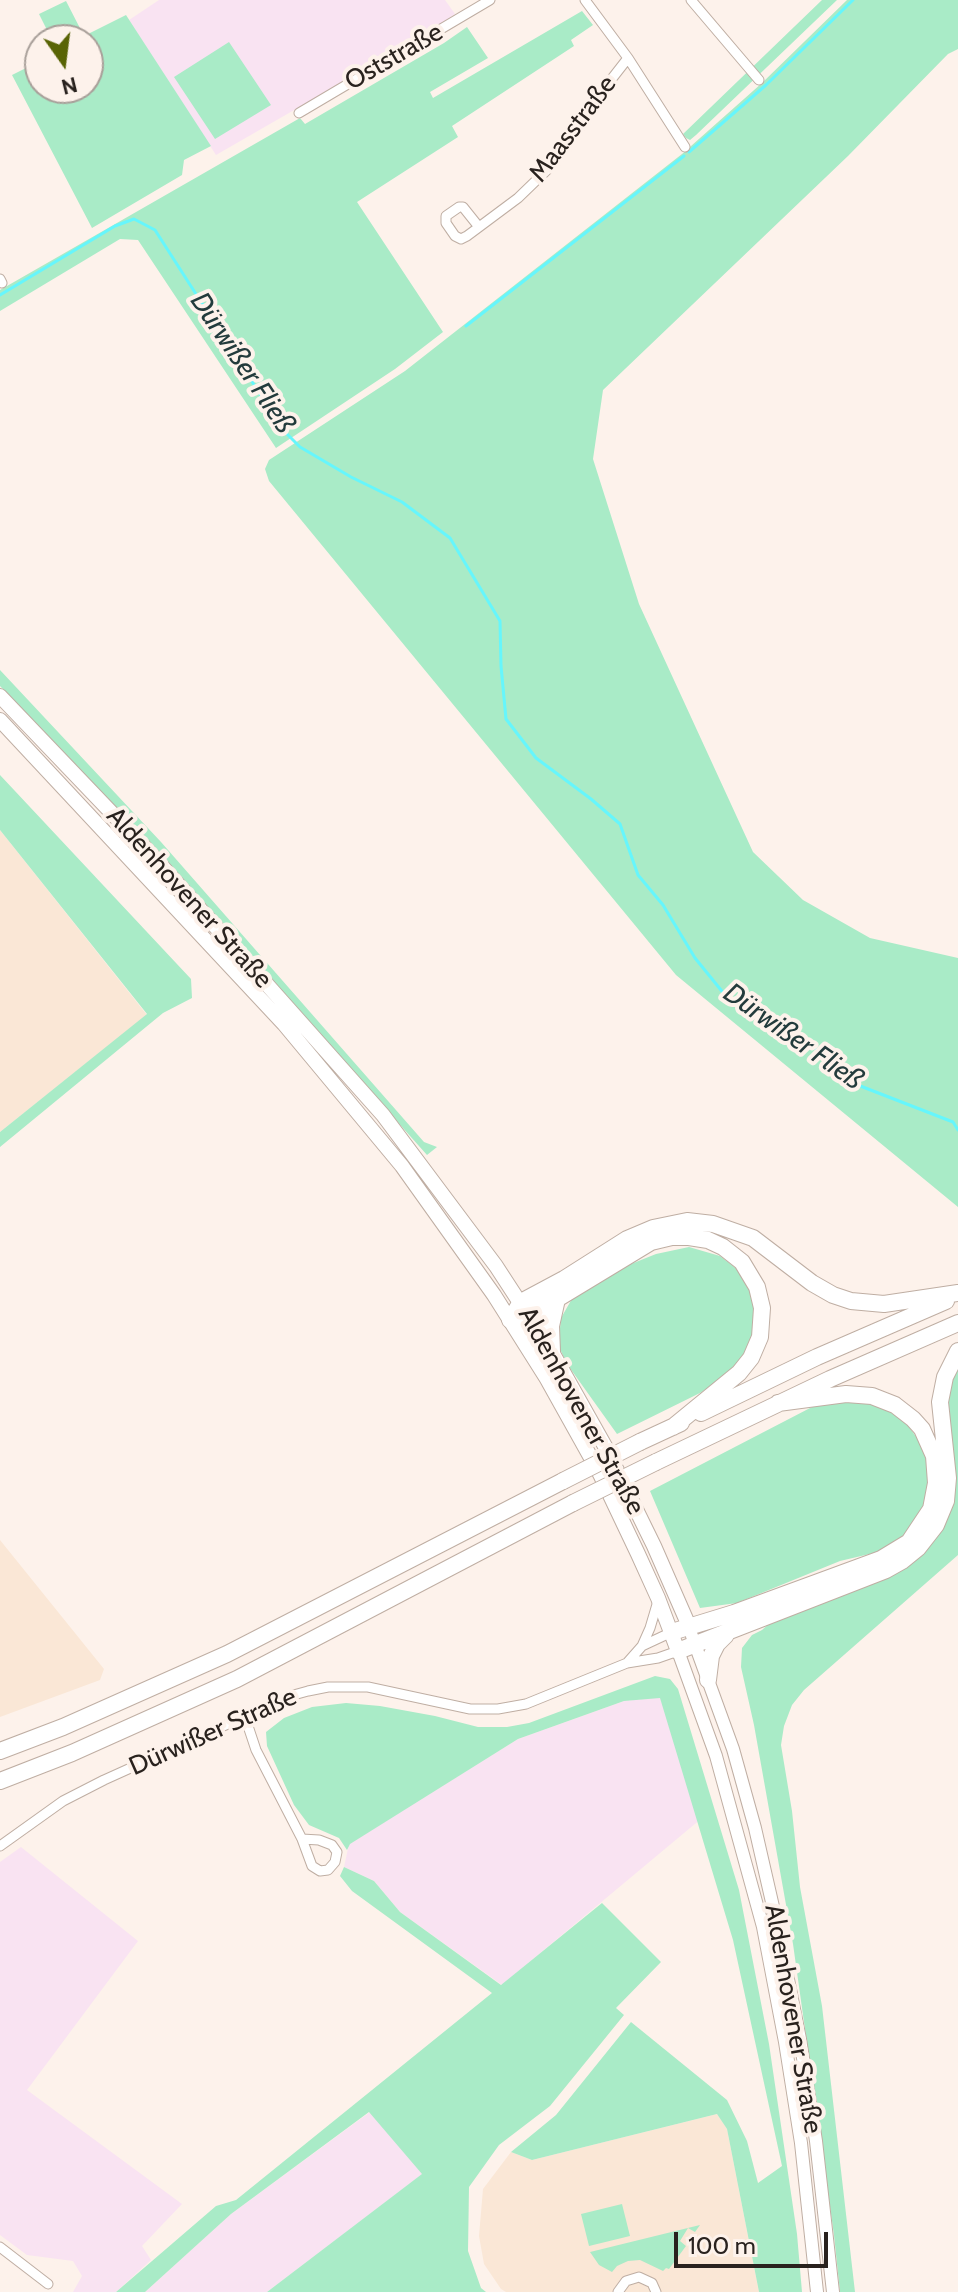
<!DOCTYPE html>
<html>
<head>
<meta charset="utf-8">
<style>
  body { margin:0 }
  #map { position:relative; width:958px; height:2292px; overflow:hidden; background:#fdf2eb; font-family:Cabin,sans-serif }
  canvas { display:block }
  .north { position:absolute; left:24px; top:24px; width:80px; height:80px; box-sizing:border-box; background:#fdf2eb; border:2px solid #a89f99; border-radius:50%; rotate:166deg; font-size:22px; font-weight:700; line-height:32px; text-align:center; color:#29221e }
  .north::after { content:''; display:block; margin:auto; width:28px; height:36px; background:#596405; clip-path:polygon(50% 0,100% 100%,50% 72%,0 100%) }
  .scale { position:absolute; left:674px; top:2232px; width:154px; height:36px; box-sizing:border-box; border:4px solid #29221e; border-top:0; padding-left:10px; font-size:24px; line-height:28px; white-space:nowrap; color:#29221e; -webkit-text-stroke:6px #fdf2eb; paint-order:stroke }
</style>
</head>
<body>
<div id="map">
<canvas width="958" height="2292"></canvas>
<div class="north">N</div>
<div class="scale">100 m</div>
</div>
<script>
const ctx = document.querySelector('canvas').getContext('2d');
ctx.lineJoin = 'round';
function paint(path, color) {
  ctx.fillStyle = color;
  ctx.fill(path, 'evenodd');
}
function shape(rows) {
  const path = new Path2D();
  for (const r of rows) {
    path.moveTo(r[0], r[1]);
    for (let i = 2; i < r.length; i += 2) path.lineTo(r[i], r[i + 1]);
  }
  return path;
}
function trace(path, color, width, dash) {
  ctx.strokeStyle = color;
  ctx.lineWidth = width;
  ctx.lineCap = dash ? 'butt' : 'round';
  ctx.setLineDash(dash || []);
  ctx.stroke(path);
}
function drawText(font, color, halo, rows, align = 'center') {
  ctx.font = font + ' Cabin,sans-serif';
  ctx.lineWidth = 8;
  ctx.setLineDash([]);
  ctx.textBaseline = 'middle';
  ctx.strokeStyle = halo;
  ctx.fillStyle = color;
  for (const [text, x, y, turn = 0] of rows) {
    ctx.save();
    ctx.translate(x, y);
    ctx.rotate((+turn || 0) * Math.PI / 180);
    ctx.textAlign = isNaN(turn) ? turn : align;
    if (halo) ctx.strokeText(text, 0, 0);
    ctx.fillText(text, 0, 0);
    ctx.restore();
  }
}
paint(shape([
  [159,0,445,0,455,14,421,37,216,155,129,20],
  [660,1697,702,1818,502,1985,400,1912,374,1881,344,1867,349,1844,518,1739,624,1701],
  [21,1847,138,1941,27,2090,182,2204,142,2246,151,2260,116,2292,73,2292,82,2276,73,2261,27,2255,0,2235,0,1862],
  [370,2112,423,2174,267,2292,145,2292,231,2214]
]), '#f9e3f2');
paint(shape([
  [0,830,147,1015,0,1132],
  [0,1540,104,1669,100,1680,0,1717],
  [717,2114,727,2129,759,2292,506,2292,501,2289,484,2264,479,2236,483,2189,511,2152,532,2160]
]), '#fae7d6');
paint(shape([
  [822,0,837,0,696,135,690,140,686,138,683,134],
  [847,0,958,0,958,49,948,54,848,156,603,390,593,459,639,604,753,852,803,900,870,938,958,958,958,1207,676,975,269,481,265,469,269,460,405,371,682,154,762,83],
  [66,1,84,36,126,15,211,146,184,160,182,175,92,228,12,75,40,61,40,88,88,88,88,40,52,40,39,14],
  [582,11,593,25,571,40,574,46,452,126,458,137,357,202,443,332,395,369,276,448,138,240,120,239,0,311,0,290,300,118,305,124,444,43,467,27,488,58,430,92,433,98],
  [229,42,271,105,215,139,174,77],
  [0,670,161,842,424,1142,437,1147,427,1155,154,849,0,686],
  [0,775,191,979,192,998,163,1013,0,1147,0,1132,147,1014,0,830],
  [689,1247,720,1256,741,1272,749,1283,758,1313,755,1336,732,1372,700,1393,617,1434,567,1364,560,1349,559,1338,561,1318,573,1297,616,1270,656,1254],
  [958,1361,958,1555,804,1690,792,1705,784,1726,781,1745,792,1811,800,1887,822,2006,855,2292,840,2292,834,2235,793,1944,754,1725,741,1667,742,1648,752,1635,762,1630,771,1622,948,1514,956,1488,948,1408,949,1387],
  [854,1398,888,1409,906,1423,920,1442,930,1471,926,1507,895,1548,840,1561,737,1603,700,1608,650,1491,812,1407],
  [655,1676,670,1679,678,1689,739,1890,769,2044,797,2234,802,2292,759,2292,727,2129,717,2114,532,2160,511,2152,556,2115,631,2022,727,2100,747,2141,758,2183,782,2166,733,1940,660,1698,624,1701,518,1739,350,1844,347,1850,339,1838,309,1825,294,1805,267,1746,266,1732,284,1718,312,1707,346,1703,380,1706,435,1716,478,1727,507,1727,529,1723],
  [344,1867,374,1881,400,1912,501,1985,602,1903,661,1962,616,2008,624,2015,550,2106,499,2145,469,2187,468,2251,481,2288,486,2292,267,2292,422,2174,369,2112,231,2214,145,2292,116,2292,216,2206,236,2200,492,1993,352,1891,340,1876],
  [622,2204,630,2236,589,2246,581,2214],
  [700,2225,695,2232,688,2228,680,2241,686,2246,669,2269,666,2268,663,2271,640,2260,628,2261,617,2266,612,2272,599,2265,590,2252]
]), '#a9ebc7');
trace(shape([
  [689,152,766,85,853,0],
  [0,295,115,226,134,219,155,230,283,430,300,447,351,477,402,502,450,538,500,621,501,666,506,719,536,758,591,799,620,824,638,875,663,905,695,958,725,995,807,1040,850,1082,953,1122,958,1130],
  [466,326,684,156]
]), '#66f6fc', 3);
const street = shape([
  [585,0,628,58,685,147],
  [691,0,759,80],
  [299,113,490,0],
  [479,227,463,207,459,207,446,216,446,223,455,236,461,239,467,236,518,198,549,168,583,123,596,99,628,58],
  [0,279,2,283],
  [642,1646,650,1628,658,1601],
  [627,1663,642,1646,672,1632],
  [245,1717,256,1750,302,1839,312,1866,320,1871,328,1870,335,1862,337,1852,332,1845,319,1840,302,1839],
  [0,1846,63,1801,104,1780,290,1696,308,1691,328,1687,368,1687,470,1709,498,1709,526,1704,627,1663,658,1658,678,1651],
  [0,2247,48,2284],
  [618,2292,626,2281,639,2277,652,2283,656,2292]
]);
const secondary = shape([
  [692,1636,733,1749,755,1828,777,1924,800,2039,816,2141,833,2292],
  [678,1651,716,1756,763,1927,785,2042,801,2143,817,2292]
]);
const primary = shape([
  [0,696,151,854,383,1115,496,1266,552,1352,606,1448,654,1546,689,1626],
  [0,720,284,1024,402,1166,494,1295,547,1379,600,1474,638,1554,658,1598,678,1651]
]);
const highway = shape([
  [510,1320,521,1302,564,1279,627,1239,653,1228,687,1221,713,1224,753,1238,812,1283,833,1295,851,1301,884,1304,958,1293],
  [510,1320,529,1316,651,1242,672,1237,689,1237,708,1240,723,1247,742,1262,757,1287,762,1308,760,1337,751,1358,739,1373,673,1427],
  [552,1352,551,1326,557,1299],
  [701,1413,817,1357,946,1301],
  [640,1442,681,1423],
  [656,1462,830,1379,958,1323],
  [672,1632,734,1613,881,1559,909,1542,931,1509,936,1483,934,1456,922,1429,913,1419,895,1405,872,1396,846,1394,778,1403],
  [678,1651,886,1570,902,1561,918,1548,936,1525,946,1501,948,1478,940,1402,945,1377,958,1351],
  [708,1680,711,1656,717,1644,726,1635],
  [0,1751,63,1727,227,1654,563,1481],
  [0,1781,72,1753,237,1679,573,1503]
]);
trace(street, '#bfaea3', 11);
trace(secondary, '#bfaea3', 14);
trace(primary, '#bfaea3', 16);
trace(highway, '#bfaea3', 18);
trace(street, '#fff', 9);
trace(secondary, '#fff', 12);
trace(primary, '#fff', 14);
trace(highway, '#fff', 16);
const highwayBridge = shape([
  [563,1481,640,1442],
  [573,1503,656,1462]
]);
trace(highwayBridge, '#bfaea3', 18, []);
trace(highwayBridge, '#fff', 16);
drawText('26px', '#29221e', '#fdf2eb', [
  ["Oststraße",394,57,-30],
  ["Maasstraße",573,129,-53],
  ["Aldenhovener Straße",189,898,48],
  ["Aldenhovener Straße",581,1411,61],
  ["Dürwißer Straße",213,1732,-24],
  ["Aldenhovener Straße",793,2019,80]
]);
drawText('italic 28px', '#233b3c', '#fdf2eb', [
  ["Dürwißer Fließ",242,363,56],
  ["Dürwißer Fließ",793,1037,35]
]);
</script>
</body>
</html>
